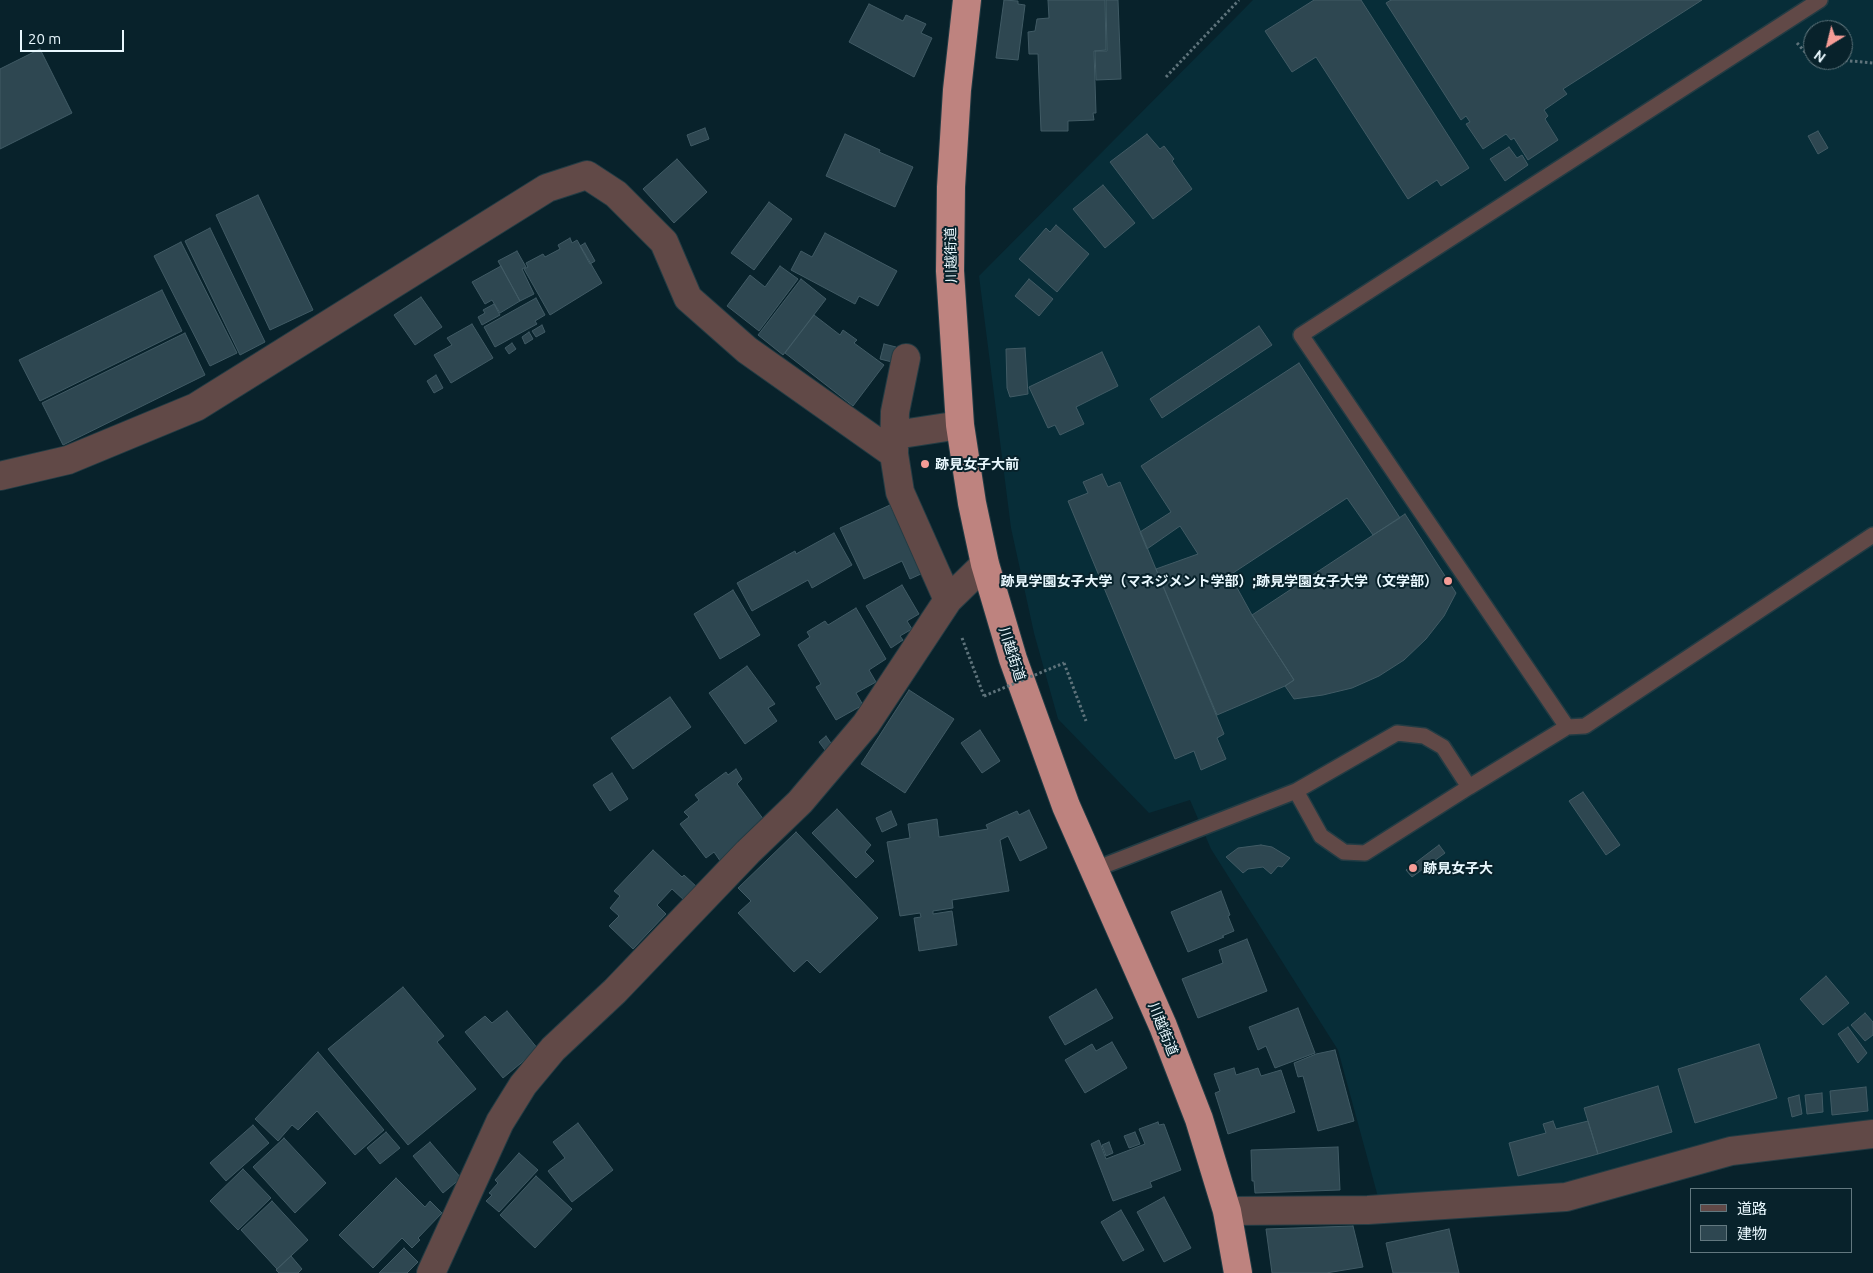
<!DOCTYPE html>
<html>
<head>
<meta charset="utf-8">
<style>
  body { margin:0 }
  #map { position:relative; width:1873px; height:1273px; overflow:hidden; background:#08222b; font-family:Ubuntu,"Noto Sans JP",sans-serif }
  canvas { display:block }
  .legend { position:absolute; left:1690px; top:1188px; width:162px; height:65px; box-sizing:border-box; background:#08222b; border:1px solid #62787f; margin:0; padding:6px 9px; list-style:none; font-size:15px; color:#e9f8fe }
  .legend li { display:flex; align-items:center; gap:10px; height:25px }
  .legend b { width:25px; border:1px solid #62787f }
  .north { position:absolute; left:1803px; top:20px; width:50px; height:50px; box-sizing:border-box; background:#08222b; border:1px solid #62787f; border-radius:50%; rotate:216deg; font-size:14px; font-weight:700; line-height:20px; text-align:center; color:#e9f8fe }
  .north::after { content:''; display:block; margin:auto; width:18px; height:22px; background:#f59c96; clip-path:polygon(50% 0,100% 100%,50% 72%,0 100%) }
  .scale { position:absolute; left:20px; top:30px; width:104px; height:22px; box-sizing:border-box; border:2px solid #e9f8fe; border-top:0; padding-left:6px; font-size:15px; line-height:18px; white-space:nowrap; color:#e9f8fe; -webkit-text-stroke:4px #08222b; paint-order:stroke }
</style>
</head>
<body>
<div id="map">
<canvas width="1873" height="1273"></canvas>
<ul class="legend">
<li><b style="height:6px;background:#614947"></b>道路</li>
<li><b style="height:14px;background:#2e4751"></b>建物</li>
</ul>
<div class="north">N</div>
<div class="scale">20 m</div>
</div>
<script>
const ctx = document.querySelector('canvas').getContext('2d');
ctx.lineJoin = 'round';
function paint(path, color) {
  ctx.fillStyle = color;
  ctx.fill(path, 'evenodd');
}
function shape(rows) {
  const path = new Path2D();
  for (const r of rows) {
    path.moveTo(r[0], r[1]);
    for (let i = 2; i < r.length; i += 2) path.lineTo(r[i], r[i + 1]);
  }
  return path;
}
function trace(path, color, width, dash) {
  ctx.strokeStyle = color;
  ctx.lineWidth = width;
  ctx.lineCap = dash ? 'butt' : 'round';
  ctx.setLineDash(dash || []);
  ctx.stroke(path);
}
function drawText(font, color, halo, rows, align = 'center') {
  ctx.font = font + ' Ubuntu,"Noto Sans JP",sans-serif';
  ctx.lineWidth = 4;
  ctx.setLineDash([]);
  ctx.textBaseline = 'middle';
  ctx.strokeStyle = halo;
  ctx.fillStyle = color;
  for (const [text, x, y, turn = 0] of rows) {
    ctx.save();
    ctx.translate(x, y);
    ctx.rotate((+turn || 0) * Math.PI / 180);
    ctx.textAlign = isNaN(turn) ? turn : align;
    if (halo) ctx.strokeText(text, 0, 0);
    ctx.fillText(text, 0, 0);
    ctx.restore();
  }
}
paint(shape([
  [1253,0,1873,0,1873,1121,1561,1184,1378,1197,1338,1050,1211,849,1190,800,1149,813,1058,719,1034,633,1011,528,979,276],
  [1813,30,1843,30,1843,60,1813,60]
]), '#072d38');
const building = shape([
  [1004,0,1018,1,1018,4,1025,5,1018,60,996,58,1004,0],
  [1048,0,1105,0,1106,50,1094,51,1096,113,1093,113,1094,120,1068,121,1068,131,1041,131,1038,54,1029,54,1028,32,1035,31,1037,19,1049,18,1048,0],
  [1106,0,1118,0,1121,79,1096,80,1095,51,1107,51,1106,0],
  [1314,0,1361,0,1469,168,1441,186,1437,180,1408,199,1316,57,1292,72,1265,31,1314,0],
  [1391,0,1390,0,1702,0,1563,89,1567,94,1544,110,1548,116,1545,119,1558,140,1528,160,1514,138,1511,140,1506,134,1483,149,1466,124,1470,122,1466,116,1461,120,1386,3,1391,0],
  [869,4,903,21,906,15,926,24,921,33,932,38,914,77,849,42,869,4],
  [40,49,72,113,0,149,0,69,40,49],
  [705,128,709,139,691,146,687,135,705,128],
  [1818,131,1828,148,1818,154,1808,136,1818,131],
  [845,134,880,150,879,152,913,167,895,207,826,176,845,134],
  [1147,134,1160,149,1164,146,1174,159,1172,161,1192,189,1153,219,1110,162,1147,134],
  [1509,147,1517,158,1522,155,1528,165,1505,181,1490,159,1509,147],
  [677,159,707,192,674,223,643,189,677,159],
  [1103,185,1135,223,1105,248,1073,209,1103,185],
  [258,195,313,310,270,330,216,215,258,195],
  [769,202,792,219,754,270,731,253,769,202],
  [1056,225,1089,254,1057,292,1019,259,1046,228,1050,232,1056,225],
  [210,228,265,342,240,355,185,241,210,228],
  [825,233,897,271,878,306,859,296,855,304,791,270,801,251,812,257,825,233],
  [570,238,572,243,577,240,602,283,550,315,524,269,528,267,526,263,543,254,545,257,560,249,558,245,570,238],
  [181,242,237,353,210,366,154,256,181,242],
  [585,243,595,261,590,264,580,246,585,243],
  [517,251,526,267,522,269,534,294,520,301,498,261,517,251],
  [501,266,520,301,500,313,492,300,485,304,472,282,501,266],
  [780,266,798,279,759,331,727,306,750,275,765,287,780,266],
  [801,279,826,299,783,355,758,335,801,279],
  [1029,279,1053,299,1039,316,1015,296,1029,279],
  [162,290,182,331,40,401,19,360,162,290],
  [421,297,442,327,415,345,394,315,421,297],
  [536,298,545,315,535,321,537,324,495,347,484,327,536,298],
  [494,304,500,315,482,325,478,317,485,313,483,310,494,304],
  [814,315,840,335,843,330,857,340,854,343,884,365,853,406,785,353,814,315],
  [472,324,493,358,451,383,434,355,452,345,447,338,472,324],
  [542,325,545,332,536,337,532,331,542,325],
  [1259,326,1272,345,1162,418,1150,399,1259,326],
  [529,332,533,339,525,344,522,337,529,332],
  [185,333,205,375,63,445,42,403,185,333],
  [512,343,516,349,509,354,505,348,512,343],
  [884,344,896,347,892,362,880,359,884,344],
  [1025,348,1028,394,1010,397,1007,388,1006,349,1025,348],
  [1102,352,1118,386,1076,407,1084,424,1060,435,1055,425,1048,428,1029,387,1102,352],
  [1299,363,1400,518,1373,535,1347,498,1230,575,1252,615,1294,680,1285,686,1217,715,1156,569,1198,554,1180,526,1147,549,1140,532,1171,512,1141,466,1299,363],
  [436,375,443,388,434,393,427,381,436,375],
  [1102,474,1108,487,1120,482,1224,734,1217,738,1226,759,1201,770,1194,751,1175,759,1068,501,1088,493,1083,482,1102,474],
  [890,505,923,573,910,579,902,561,864,579,840,528,890,505],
  [1405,514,1456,593,1444,616,1426,639,1404,660,1379,676,1352,688,1323,695,1294,699,1285,686,1294,680,1252,615,1405,514],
  [834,533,852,565,812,588,808,580,752,611,737,583,795,551,796,554,834,533],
  [902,585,919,614,907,621,912,629,900,636,903,640,891,648,866,606,902,585],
  [733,590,760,635,720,659,694,614,733,590],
  [856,608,886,659,869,670,876,682,856,693,863,705,836,720,816,687,821,684,798,645,810,637,807,632,825,621,828,625,856,608],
  [747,666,775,704,768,708,777,721,745,744,709,693,747,666],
  [909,690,954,719,905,793,861,764,909,690],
  [670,697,691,727,633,769,611,738,670,697],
  [980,730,1000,761,982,773,961,743,980,730],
  [826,736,835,749,828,754,819,742,826,736],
  [736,769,742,779,737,784,764,820,758,828,730,850,732,854,723,865,714,852,706,858,680,824,689,817,684,812,699,800,695,795,726,772,728,775,736,769],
  [612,773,628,799,610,811,593,785,612,773],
  [1583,792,1620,845,1606,855,1569,801,1583,792],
  [837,809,871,845,865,852,874,861,856,878,812,833,837,809],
  [1029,810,1047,848,1020,861,1008,836,1000,840,1009,891,952,900,953,908,933,911,933,914,952,911,957,945,919,951,914,918,921,917,920,913,900,916,887,842,910,838,908,824,937,819,939,837,988,829,986,825,1017,811,1019,815,1029,810],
  [891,811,897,825,882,832,876,818,891,811],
  [796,832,878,918,820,973,807,960,794,972,738,913,751,901,738,888,796,832],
  [1261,845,1272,847,1290,858,1282,867,1278,866,1271,874,1263,867,1248,869,1243,873,1226,857,1238,848,1261,845],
  [1439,845,1445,853,1412,877,1406,870,1439,845],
  [653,850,682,877,684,875,698,888,685,901,672,889,657,905,666,914,633,949,609,926,619,916,610,908,620,896,614,891,653,850],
  [1221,891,1230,915,1228,916,1234,931,1222,936,1224,937,1188,952,1171,912,1221,891],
  [1247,939,1267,991,1198,1018,1182,979,1223,963,1219,950,1247,939],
  [1826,976,1849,1003,1823,1025,1800,999,1826,976],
  [403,987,444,1036,437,1042,476,1089,408,1145,328,1049,403,987],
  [1096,989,1113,1018,1065,1045,1049,1017,1096,989],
  [1298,1008,1315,1053,1275,1068,1266,1046,1258,1050,1249,1027,1298,1008],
  [507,1011,538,1049,503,1078,465,1032,485,1016,492,1023,507,1011],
  [1865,1013,1873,1022,1873,1035,1865,1041,1851,1025,1865,1013],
  [1848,1027,1867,1053,1858,1063,1838,1034,1848,1027],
  [1112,1042,1127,1068,1085,1093,1065,1060,1092,1044,1096,1051,1112,1042],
  [1759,1044,1777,1098,1695,1123,1678,1069,1759,1044],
  [1335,1050,1354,1121,1318,1131,1303,1076,1298,1077,1294,1063,1316,1054,1335,1050],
  [318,1052,384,1130,355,1155,317,1111,298,1130,292,1125,278,1141,255,1119,318,1052],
  [1234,1068,1236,1075,1258,1068,1261,1076,1281,1070,1295,1112,1228,1134,1215,1093,1220,1091,1214,1074,1234,1068],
  [1658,1086,1672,1132,1598,1154,1584,1108,1658,1086],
  [1866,1087,1868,1111,1832,1115,1830,1091,1866,1087],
  [1822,1093,1823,1112,1807,1114,1805,1095,1822,1093],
  [1799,1095,1802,1114,1792,1117,1788,1098,1799,1095],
  [1553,1121,1556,1129,1588,1121,1598,1154,1518,1176,1509,1143,1546,1133,1543,1124,1553,1121],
  [1158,1122,1159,1125,1164,1124,1181,1170,1150,1182,1152,1187,1113,1201,1091,1144,1099,1140,1106,1159,1145,1144,1139,1129,1158,1122],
  [578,1123,613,1170,572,1202,548,1171,565,1158,553,1142,578,1123],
  [253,1125,269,1143,226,1181,210,1163,253,1125],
  [386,1132,400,1148,380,1164,367,1148,386,1132],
  [1135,1132,1140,1144,1129,1148,1124,1136,1135,1132],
  [284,1138,326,1183,295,1213,253,1167,284,1138],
  [430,1142,461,1178,443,1193,413,1156,430,1142],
  [1109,1142,1113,1153,1106,1156,1102,1145,1109,1142],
  [1338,1147,1340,1190,1255,1193,1254,1181,1252,1181,1251,1150,1338,1147],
  [519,1153,538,1170,499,1212,486,1201,492,1195,489,1193,498,1183,495,1180,519,1153],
  [243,1169,271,1198,238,1230,210,1201,243,1169],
  [536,1176,572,1209,535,1248,500,1215,536,1176],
  [396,1178,425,1207,430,1201,442,1213,418,1238,420,1240,412,1248,402,1238,373,1268,339,1235,396,1178],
  [1164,1197,1191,1248,1164,1262,1137,1212,1164,1197],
  [272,1201,308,1240,277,1269,241,1230,272,1201],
  [1121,1210,1144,1250,1123,1261,1101,1222,1121,1210],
  [1353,1226,1363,1267,1326,1273,1272,1273,1266,1229,1353,1226],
  [1449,1229,1459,1273,1393,1273,1386,1243,1449,1229],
  [404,1248,418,1262,407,1273,379,1273,404,1248],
  [291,1256,302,1269,298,1273,279,1273,276,1270,291,1256]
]);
paint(building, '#2e4751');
trace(building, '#415b65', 1);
const lane = shape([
  [1567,727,1301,335,1820,0],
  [1469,787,1567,727,1585,726,1873,535],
  [1093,870,1296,791,1397,733,1424,736,1443,747,1469,787,1365,853,1344,852,1321,836,1296,791]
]);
const street = shape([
  [906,358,895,412,894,454,900,492,948,600],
  [895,435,960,425],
  [0,476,68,460,196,407,547,188,587,175,616,194,664,242,688,298,747,350,894,454],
  [1227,1211,1368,1210,1566,1197,1731,1151,1873,1134],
  [431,1273,500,1122,523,1085,553,1049,615,991,748,852,800,802,866,724,948,600,985,564]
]);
const highway = shape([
  [967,0,957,90,951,187,950,271,960,425,972,503,985,564,1013,659,1066,806,1163,1026,1199,1119,1227,1211,1238,1273]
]);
trace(lane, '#233c44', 18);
trace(street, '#233c44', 30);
trace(highway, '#233c44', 30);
trace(shape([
  [1797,43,1805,52,1813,54],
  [1840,60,1873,63],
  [1166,77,1239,0],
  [962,638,984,696],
  [1064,663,1086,721]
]), '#5e737b', 3, [2.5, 2.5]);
trace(lane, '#614947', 15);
trace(street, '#614947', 28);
trace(highway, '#be837f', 28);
trace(shape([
  [984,696,1064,663]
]), '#5e737b', 3, [2.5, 2.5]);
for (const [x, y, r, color] of [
  [925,464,5,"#f59c96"],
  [1448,581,5,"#f59c96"],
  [1413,868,5,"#f59c96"]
]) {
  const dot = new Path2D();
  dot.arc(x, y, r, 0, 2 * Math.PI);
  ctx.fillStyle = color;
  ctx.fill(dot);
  trace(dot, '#08222b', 2);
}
drawText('14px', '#e9f8fe', '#08222b', [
  ["川越街道",951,255,-91],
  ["川越街道",1012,654,72],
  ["川越街道",1163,1029,68]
]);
drawText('bold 14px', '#e9f8fe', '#08222b', [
  ["跡見女子大前",935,464],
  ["跡見学園女子大学（マネジメント学部）;跡見学園女子大学（文学部）",1438,581,"right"],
  ["跡見女子大",1423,868]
], 'left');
</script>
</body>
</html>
